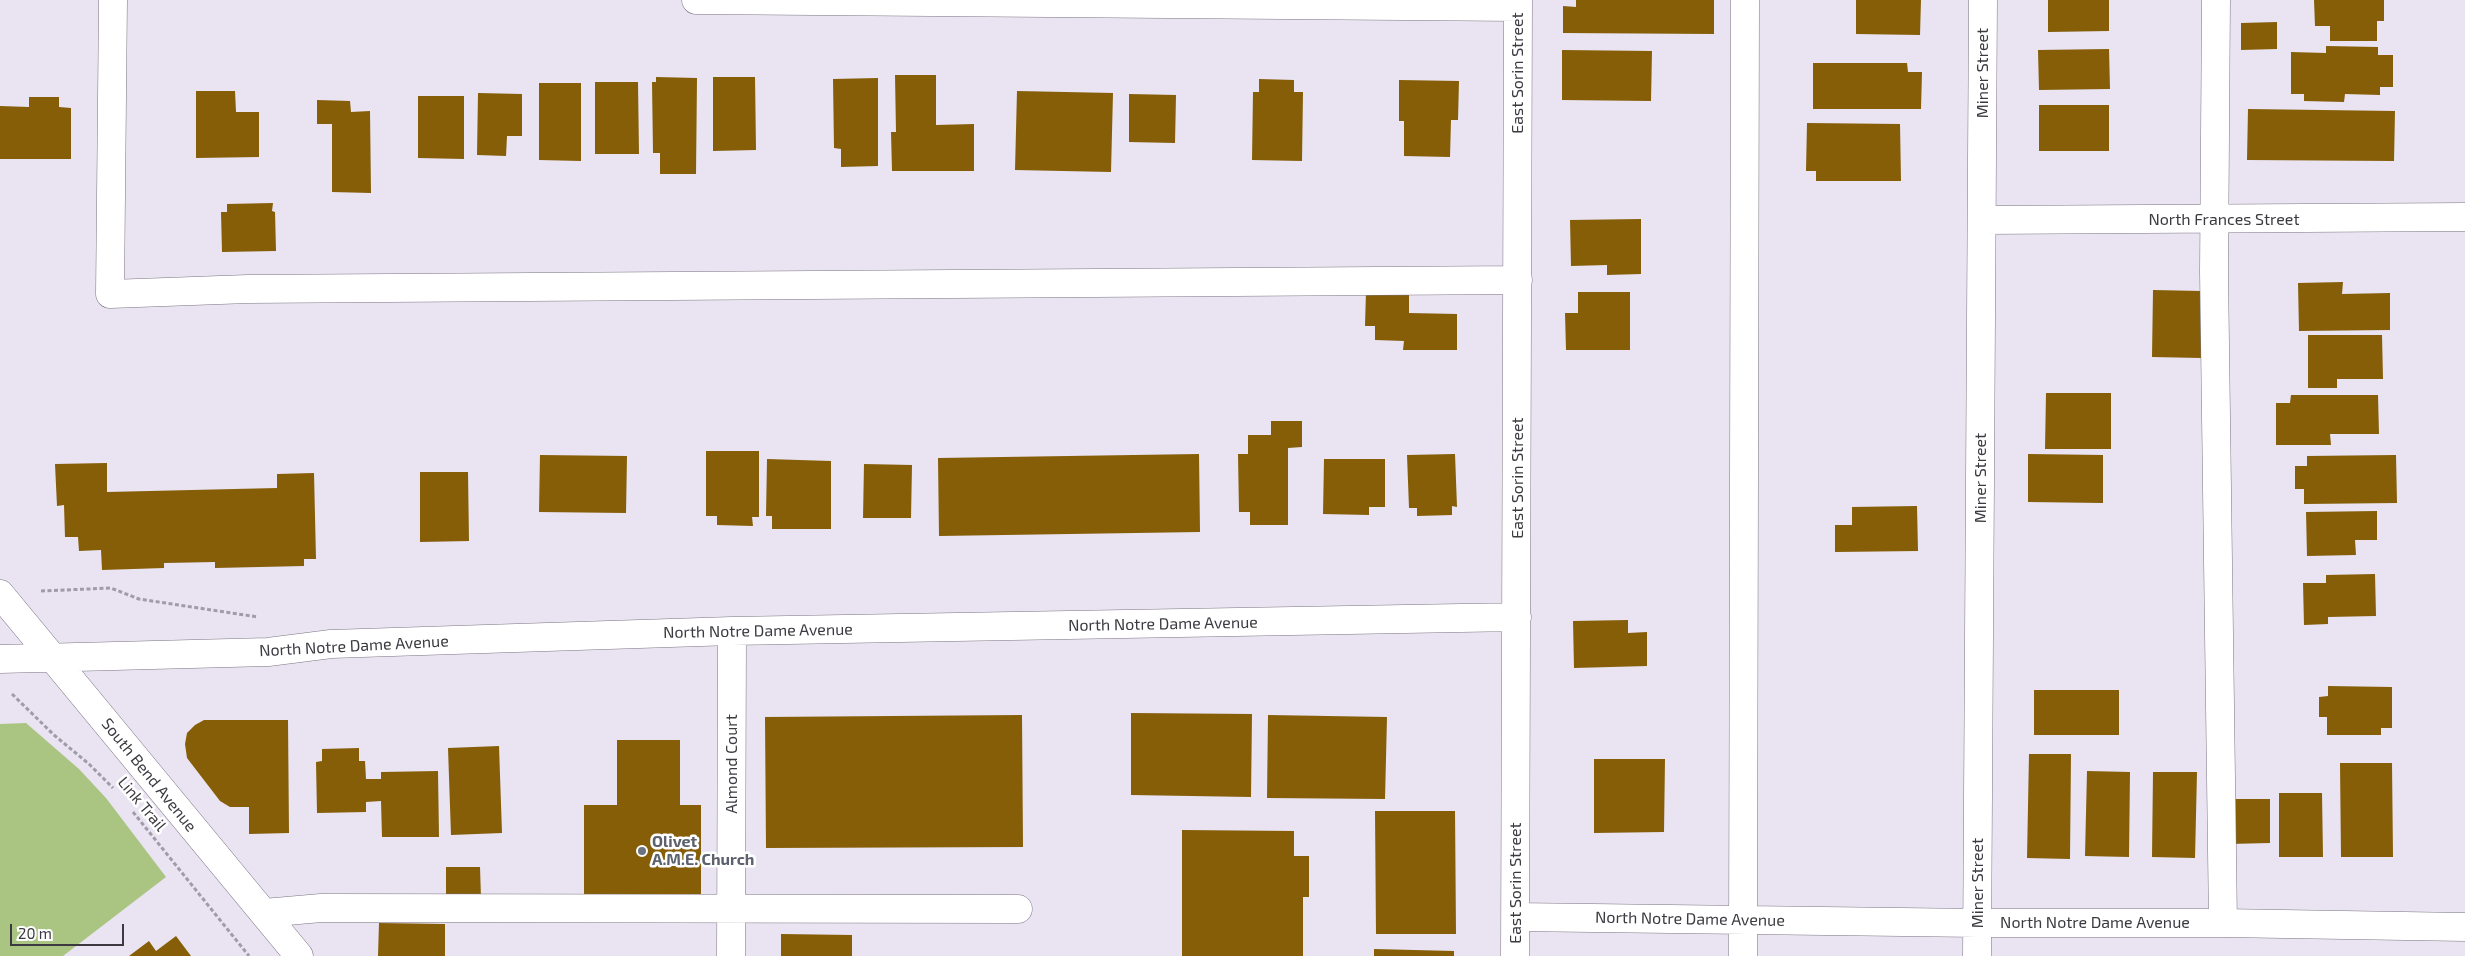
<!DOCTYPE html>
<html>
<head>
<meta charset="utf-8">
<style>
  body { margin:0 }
  #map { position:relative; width:2465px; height:956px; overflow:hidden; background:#e9e3f2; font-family:"Exo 2",sans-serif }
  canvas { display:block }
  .scale { position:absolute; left:10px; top:924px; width:114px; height:22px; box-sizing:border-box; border:2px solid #3c3a40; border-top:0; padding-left:6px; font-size:15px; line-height:18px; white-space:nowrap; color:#3c3a40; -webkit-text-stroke:4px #fff; paint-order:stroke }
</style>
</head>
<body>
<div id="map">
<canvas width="2465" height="956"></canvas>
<div class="scale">20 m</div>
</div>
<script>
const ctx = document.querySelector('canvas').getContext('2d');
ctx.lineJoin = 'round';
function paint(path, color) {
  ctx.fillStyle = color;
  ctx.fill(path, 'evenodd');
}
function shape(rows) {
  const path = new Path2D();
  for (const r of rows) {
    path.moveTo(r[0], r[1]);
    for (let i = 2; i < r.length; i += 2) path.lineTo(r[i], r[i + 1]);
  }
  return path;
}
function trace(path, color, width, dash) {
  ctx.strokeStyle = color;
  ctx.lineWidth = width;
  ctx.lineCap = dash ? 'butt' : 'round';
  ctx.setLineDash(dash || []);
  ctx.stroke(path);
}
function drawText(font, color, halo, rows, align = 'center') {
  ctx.font = font + ' "Exo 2",sans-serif';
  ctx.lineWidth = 5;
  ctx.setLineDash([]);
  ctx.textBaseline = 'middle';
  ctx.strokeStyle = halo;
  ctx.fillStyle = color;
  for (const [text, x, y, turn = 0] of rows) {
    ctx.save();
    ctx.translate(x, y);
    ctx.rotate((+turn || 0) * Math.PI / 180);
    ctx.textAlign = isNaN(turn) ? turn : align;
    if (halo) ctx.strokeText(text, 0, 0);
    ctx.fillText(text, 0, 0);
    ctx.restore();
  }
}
paint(shape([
  [26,723,79,769,106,798,166,877,63,956,0,956,0,724]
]), '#aac582');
paint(shape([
  [1576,0,1714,0,1714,34,1563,33,1563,6,1576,7],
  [1856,0,1921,0,1920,35,1856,34],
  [2048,0,2109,0,2109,31,2048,32],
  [2314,0,2384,0,2384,21,2377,21,2377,41,2330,41,2330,26,2315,26],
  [2277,22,2277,49,2241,50,2241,23],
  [2326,46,2378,47,2378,55,2393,55,2393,87,2380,87,2380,95,2345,94,2344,102,2304,101,2304,94,2291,94,2291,52,2326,53],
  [2109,49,2110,89,2039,90,2038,50],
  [1562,50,1652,51,1651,101,1562,100],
  [1813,63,1907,63,1908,72,1922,72,1921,109,1813,109],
  [895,75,936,75,936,125,974,124,974,171,892,171,891,132,896,132],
  [656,77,697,78,696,174,660,174,660,153,653,153,652,82,656,82],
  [713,77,755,77,756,150,713,151],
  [878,78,878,166,841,167,841,149,834,148,833,79],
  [1259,79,1294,80,1294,92,1303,92,1302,161,1252,160,1253,92,1259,92],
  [1399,80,1459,81,1458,120,1451,120,1450,157,1404,156,1404,121,1399,121],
  [595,82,638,82,639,154,595,154],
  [539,83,581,83,581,161,539,160],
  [196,91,235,91,236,112,259,112,259,157,196,158],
  [1017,91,1113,93,1111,172,1015,170],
  [478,93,522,94,522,136,507,136,506,156,477,155],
  [1129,94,1176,95,1175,143,1129,142],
  [418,96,464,96,464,159,418,158],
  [29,97,59,97,59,107,71,108,71,159,0,159,0,106,29,107],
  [317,100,350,101,351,112,370,111,371,193,332,192,332,124,317,124],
  [2039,105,2109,105,2109,151,2039,151],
  [2248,109,2395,111,2394,161,2247,160],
  [1807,123,1900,124,1901,181,1816,181,1816,171,1806,171],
  [273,203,272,211,275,212,276,251,222,252,221,212,227,212,227,204],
  [1641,219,1641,274,1607,275,1607,265,1571,266,1570,220],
  [2343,282,2342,294,2390,293,2390,330,2299,331,2298,283],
  [2153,290,2201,291,2201,358,2152,357],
  [1366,291,1409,291,1409,313,1457,314,1457,350,1403,350,1404,341,1375,340,1375,326,1365,326],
  [1578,292,1630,292,1630,350,1566,350,1565,313,1578,313],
  [2308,335,2382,335,2383,379,2337,379,2337,388,2308,388],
  [2046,393,2111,393,2111,449,2045,449],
  [2291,395,2378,395,2379,434,2330,434,2331,445,2276,445,2276,403,2290,403],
  [1271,421,1302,421,1302,447,1288,448,1288,525,1250,525,1250,512,1239,512,1238,454,1248,454,1248,435,1271,435],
  [706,451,759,451,759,517,752,517,753,526,717,525,717,516,706,516],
  [1199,454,1200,532,939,536,938,458],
  [1455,454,1457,507,1452,506,1452,515,1417,516,1417,508,1409,508,1407,455],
  [2028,454,2103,455,2103,503,2028,502],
  [540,455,627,456,626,513,539,512],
  [2396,455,2397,503,2304,504,2304,489,2295,489,2295,466,2307,466,2307,456],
  [767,459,831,461,831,529,772,529,772,516,766,516],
  [1324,459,1385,459,1385,507,1369,507,1369,515,1323,514],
  [107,463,107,492,277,488,277,474,314,473,316,559,304,559,304,566,215,568,215,562,164,563,164,568,102,570,101,550,79,551,78,537,65,537,64,505,57,506,55,464],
  [864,464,912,465,911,518,863,518],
  [420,472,468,472,469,541,420,542],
  [1917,506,1918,551,1835,552,1835,525,1852,525,1852,507],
  [2377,511,2377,540,2355,540,2356,555,2307,556,2306,512],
  [2375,574,2376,616,2328,617,2328,624,2304,625,2303,583,2326,583,2326,575],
  [1628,620,1628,633,1647,632,1647,666,1574,668,1573,621],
  [2328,686,2392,687,2392,728,2381,728,2381,735,2327,735,2327,717,2319,717,2319,697,2328,696],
  [2034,690,2119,690,2119,735,2034,735],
  [1131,713,1252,714,1251,797,1131,795],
  [1022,715,1023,847,766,848,765,717],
  [1268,715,1387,717,1385,799,1267,798],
  [204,720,288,720,289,833,249,834,249,807,230,807,220,801,187,758,185,744,187,733,195,725],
  [617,740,680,740,680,805,701,805,701,898,584,898,584,805,617,805],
  [499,746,502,833,451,835,448,748],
  [359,748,359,761,365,761,366,779,381,779,381,772,438,771,439,837,382,837,381,801,366,802,366,812,317,813,316,762,322,761,322,749],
  [2029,754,2071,754,2070,859,2027,858],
  [1594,759,1665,759,1664,832,1594,833],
  [2340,763,2392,763,2393,857,2341,857],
  [2087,771,2130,772,2129,857,2085,856],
  [2153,772,2197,772,2195,858,2152,857],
  [2279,793,2322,793,2323,857,2279,857],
  [2228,799,2270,799,2270,843,2229,844],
  [1375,811,1455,811,1456,934,1376,934],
  [1182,830,1294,831,1294,856,1309,856,1309,897,1303,897,1303,956,1182,956],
  [446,867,480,867,481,898,446,898],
  [379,923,445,924,445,956,378,956],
  [781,934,852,935,852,956,781,956],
  [176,936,191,956,129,956,149,941,156,951],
  [1374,949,1454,951,1454,956,1374,956]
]), '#855e07');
const minor = shape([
  [113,0,110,294,248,289,1518,280],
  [696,0,1518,7],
  [2216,0,2214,272,2223,923],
  [1983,220,2465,217],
  [0,594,299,956],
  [0,659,268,652,331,644,732,631,1517,617],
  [264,913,321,908,1018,909],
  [1516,917,1978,923,2223,923,2465,927],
  [731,956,732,631],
  [1515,956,1518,0],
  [1743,956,1745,0],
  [1977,956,1983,0]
]);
trace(minor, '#7c7684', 29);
trace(shape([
  [41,591,111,588,139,599,258,617],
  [12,694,54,735,89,764,113,788],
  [133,812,249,956]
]), '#a09ca7', 3, [4, 2.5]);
trace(minor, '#fff', 28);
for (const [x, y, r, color] of [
  [642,851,5,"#6b7280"]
]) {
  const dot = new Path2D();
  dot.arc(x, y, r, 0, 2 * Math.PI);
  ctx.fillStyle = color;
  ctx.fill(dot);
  trace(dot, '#fff', 2);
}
drawText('16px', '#3c3a40', '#fff', [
  ["East Sorin Street",1518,73,-90],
  ["Miner Street",1983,73,-90],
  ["North Frances Street",2224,220],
  ["East Sorin Street",1518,478,-90],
  ["Miner Street",1981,478,-90],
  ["North Notre Dame Avenue",1163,624,-1],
  ["North Notre Dame Avenue",758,631,-1],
  ["North Notre Dame Avenue",354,646,-3],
  ["Almond Court",732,764,-90],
  ["South Bend Avenue",149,775,51],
  ["Link Trail",142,804,50],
  ["East Sorin Street",1516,883,-90],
  ["Miner Street",1978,883,-90],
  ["North Notre Dame Avenue",1690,919,1],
  ["North Notre Dame Avenue",2095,923]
]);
drawText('bold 16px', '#5b616d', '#fff', [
  ["Olivet",652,842],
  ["A.M.E. Church",652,860]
], 'left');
</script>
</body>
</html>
